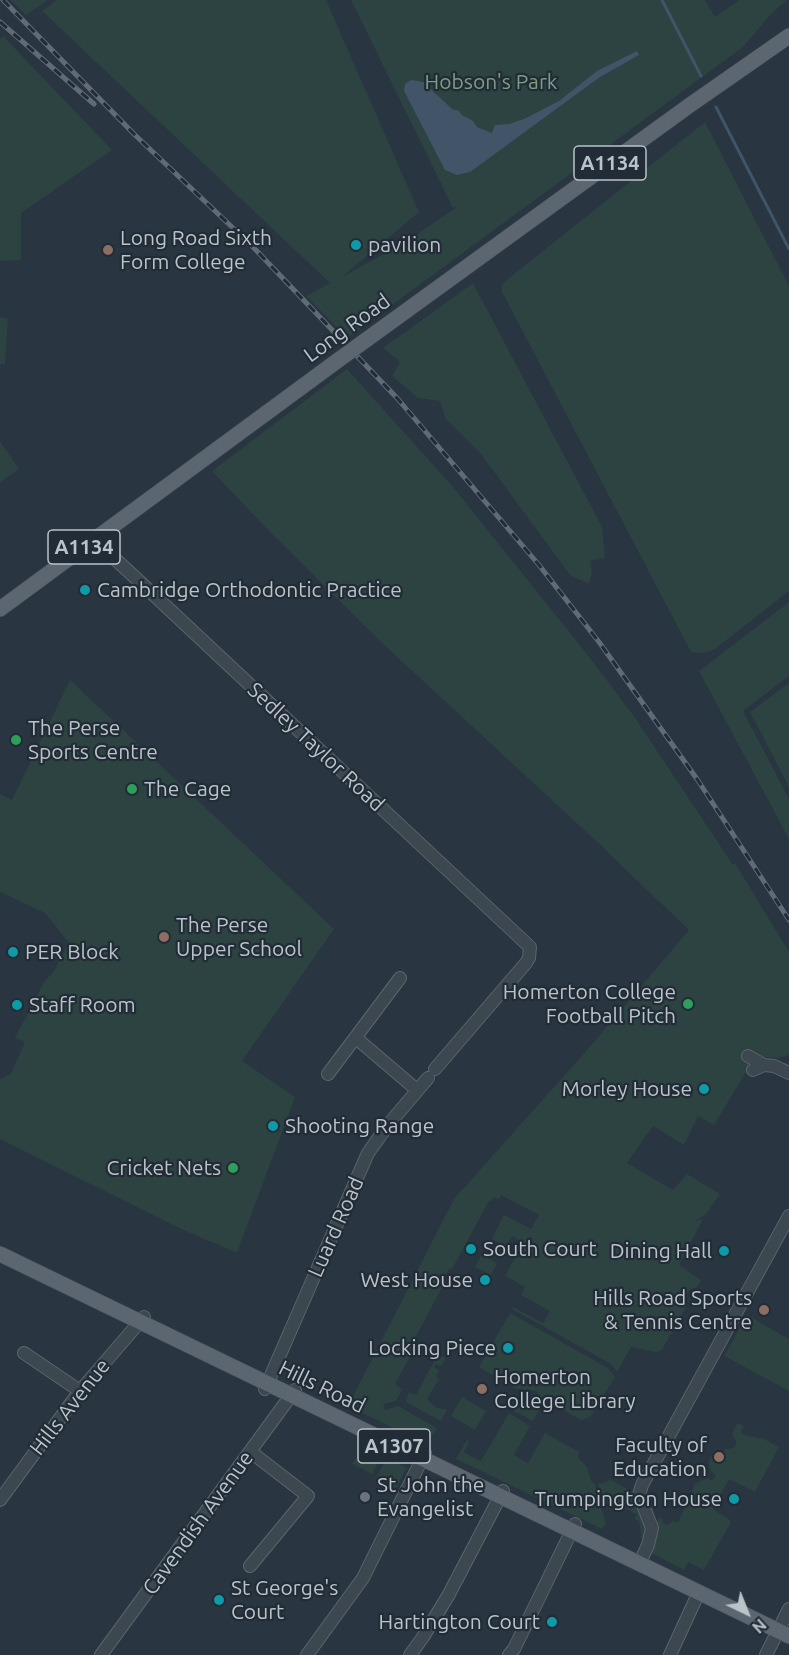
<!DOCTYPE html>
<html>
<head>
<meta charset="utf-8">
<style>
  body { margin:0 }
  #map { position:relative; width:789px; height:1655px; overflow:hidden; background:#293540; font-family:Ubuntu,sans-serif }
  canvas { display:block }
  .north { position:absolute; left:717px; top:1583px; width:60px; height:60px; -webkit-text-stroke:4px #222c36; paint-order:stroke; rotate:137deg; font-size:16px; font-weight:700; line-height:24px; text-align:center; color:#bac2ca }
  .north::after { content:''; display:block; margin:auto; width:21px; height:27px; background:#bac2ca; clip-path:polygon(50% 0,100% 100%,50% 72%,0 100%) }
</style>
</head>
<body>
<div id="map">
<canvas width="789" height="1655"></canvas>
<div class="north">N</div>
</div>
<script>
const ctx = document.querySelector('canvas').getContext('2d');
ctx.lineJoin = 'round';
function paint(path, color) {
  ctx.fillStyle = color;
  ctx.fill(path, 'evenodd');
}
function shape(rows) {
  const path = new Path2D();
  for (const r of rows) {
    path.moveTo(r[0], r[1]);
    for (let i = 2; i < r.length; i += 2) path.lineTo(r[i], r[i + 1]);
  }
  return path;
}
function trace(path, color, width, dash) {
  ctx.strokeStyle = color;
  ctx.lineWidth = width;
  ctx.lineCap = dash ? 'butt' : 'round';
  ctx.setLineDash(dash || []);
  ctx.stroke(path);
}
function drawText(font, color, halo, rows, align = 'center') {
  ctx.font = font + ' Ubuntu,sans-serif';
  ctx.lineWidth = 4.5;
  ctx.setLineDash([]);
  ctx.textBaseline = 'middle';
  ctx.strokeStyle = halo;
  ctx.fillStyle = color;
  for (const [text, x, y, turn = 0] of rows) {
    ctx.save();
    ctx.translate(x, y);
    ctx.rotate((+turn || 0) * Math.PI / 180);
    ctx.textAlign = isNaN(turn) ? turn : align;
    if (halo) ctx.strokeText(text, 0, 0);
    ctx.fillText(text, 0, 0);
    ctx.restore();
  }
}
paint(shape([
  [10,0,48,0,26,15],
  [57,0,326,0,419,212,342,277,409,240,458,206,453,208,351,0,705,0,715,17,739,0,787,0,771,14,743,47,347,338,306,296,330,283,42,11],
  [3,36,112,150,21,213,21,260,0,261,0,39],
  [705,122,789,286,789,591,715,649,704,653,691,652,502,292,502,285,509,278],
  [473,283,602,527,605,558,590,561,592,573,589,584,570,575,481,454,445,418,440,401,418,398,392,376,400,362,383,348],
  [0,317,8,318,5,364,0,364],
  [347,369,454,488,587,654,633,715,733,865,735,863,789,952,789,1055,779,1058,764,1057,747,1050,743,1055,749,1063,749,1067,714,1125,698,1116,684,1145,653,1126,627,1163,673,1190,687,1174,720,1194,706,1214,693,1222,703,1219,679,1265,702,1281,700,1282,696,1288,690,1289,684,1299,687,1305,662,1350,656,1352,631,1347,617,1372,611,1364,512,1309,513,1307,543,1323,550,1311,521,1295,525,1287,505,1276,523,1242,512,1236,506,1247,492,1239,504,1215,531,1229,539,1215,501,1195,499,1199,494,1197,491,1201,489,1201,452,1269,450,1268,445,1276,447,1278,414,1340,418,1342,395,1384,402,1389,396,1401,383,1404,385,1410,398,1406,437,1428,432,1436,425,1438,422,1442,348,1406,454,1199,587,1050,689,930,606,851,608,852,383,644,266,528,212,471],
  [0,441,19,469,0,482],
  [789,602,789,676,743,711,789,799,789,839,699,671],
  [70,680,334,929,242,1061,295,1097,237,1253,179,1228,0,1139,0,1079,11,1074,25,1042,15,1038,44,982,54,971,69,943,45,913,0,892,0,794,12,800],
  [789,683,789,787,750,712],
  [482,1254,497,1263,491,1275,475,1267],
  [510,1313,608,1368,615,1377,590,1417,581,1420,543,1399,536,1391,517,1389,479,1367],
  [747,1315,789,1339,789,1391,724,1356],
  [438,1354,446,1358,441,1366,436,1364,434,1367,439,1370,436,1376,439,1379,427,1399,435,1407,447,1410,441,1421,407,1403,406,1400,409,1392,416,1395],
  [518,1395,532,1396,538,1399,542,1405,533,1421,512,1410],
  [462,1397,486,1411,475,1430,451,1416],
  [509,1413,530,1426,514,1455,528,1463,545,1433,579,1452,578,1455,579,1459,587,1467,591,1481,595,1484,606,1524,602,1529,456,1459,467,1440,469,1442,464,1452,481,1461],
  [738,1423,744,1426,741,1432,745,1435,764,1439,779,1447,755,1492,729,1479,713,1509,730,1520,730,1524,704,1570,688,1562,684,1570,651,1553,655,1544,658,1529,657,1522,659,1518,661,1517,663,1523,667,1525,673,1521,677,1523,679,1521,695,1484,708,1478,711,1481,716,1476,710,1470,709,1462,711,1457,720,1455,726,1449,734,1448,736,1445,736,1441,732,1434],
  [365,1446,382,1455,372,1474,352,1464],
  [387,1458,407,1468,396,1488,376,1478],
  [610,1479,631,1491,634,1495,636,1508,644,1523,645,1531,642,1541,639,1521,634,1519,637,1515,626,1508,623,1511,607,1503,604,1507,598,1484,605,1483]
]), '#2c4342');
paint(shape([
  [637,51,639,55,600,77,470,172,457,175,445,170,404,91,405,84,411,80,423,82,452,109,459,111,462,115,473,121,477,127,492,133,495,125,509,124,524,119,559,101,597,71]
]), '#415468');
trace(shape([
  [662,0,701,76],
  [716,107,789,249]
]), '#415468', 3);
const minor = shape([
  [96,538,101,546,140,582,530,947,529,958,526,963,435,1069],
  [356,1038,417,1090],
  [748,1056,764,1065],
  [753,1070,764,1065,774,1066,789,1073],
  [328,1074,400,978],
  [24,1353,80,1391],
  [265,1389,368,1153,388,1125,428,1078],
  [0,1500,80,1391,144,1317],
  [639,1564,648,1545,652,1528,639,1495,642,1485,789,1216],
  [250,1566,308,1496,251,1452],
  [101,1655,295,1390],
  [307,1655,363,1578,425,1453],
  [410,1655,423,1637,448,1596,503,1491],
  [509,1655,514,1649,575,1524],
  [670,1655,699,1592],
  [766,1655,789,1609]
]);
const major = shape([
  [366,340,690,105,789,36],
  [0,609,337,361],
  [0,1254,789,1636]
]);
trace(minor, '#5b656e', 14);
trace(major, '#47505a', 16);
trace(minor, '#3d4750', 12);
trace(major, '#5c6670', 15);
const rail = shape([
  [3,0,135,135,253,247,397,398,539,565,599,642,697,779,789,920],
  [0,22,94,104]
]);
trace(rail, '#606b77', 5);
trace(rail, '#222c36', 3, [9]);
const majorBridge = shape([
  [337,361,366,340]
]);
trace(majorBridge, '#47505a', 16, []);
trace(majorBridge, '#5c6670', 15);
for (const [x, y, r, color] of [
  [356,245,6,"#0f9aa8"],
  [108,250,6,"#8d6e63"],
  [85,590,6,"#0f9aa8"],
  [16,740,6,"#2e9e5b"],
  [132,789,6,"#2e9e5b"],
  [164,937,6,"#8d6e63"],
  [13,952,6,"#0f9aa8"],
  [688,1004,6,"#2e9e5b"],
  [17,1005,6,"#0f9aa8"],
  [704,1089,6,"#0f9aa8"],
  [273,1126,6,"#0f9aa8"],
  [233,1168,6,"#2e9e5b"],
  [471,1249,6,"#0f9aa8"],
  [724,1251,6,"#0f9aa8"],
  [485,1280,6,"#0f9aa8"],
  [764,1310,6,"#8d6e63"],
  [508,1348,6,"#0f9aa8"],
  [482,1389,6,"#8d6e63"],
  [719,1457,6,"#8d6e63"],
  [365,1497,6,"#6b7280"],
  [734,1499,6,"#0f9aa8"],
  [219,1600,6,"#0f9aa8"],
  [552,1622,6,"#0f9aa8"]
]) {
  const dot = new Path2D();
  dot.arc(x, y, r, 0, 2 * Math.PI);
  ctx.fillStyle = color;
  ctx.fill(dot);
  trace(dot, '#222c36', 2);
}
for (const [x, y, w] of [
  [610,163,72],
  [84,547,72],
  [394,1446,72]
]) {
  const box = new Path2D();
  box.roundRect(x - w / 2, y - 17, w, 34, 4.5);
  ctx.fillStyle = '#222c36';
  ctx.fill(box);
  trace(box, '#bac2ca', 1.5);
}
drawText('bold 20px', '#bac2ca', null, [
  ["A1134",610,163],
  ["A1134",84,547],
  ["A1307",394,1446]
]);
drawText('21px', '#7b9e80', '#222c36', [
  ["Hobson's Park",491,82]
]);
drawText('21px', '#bac2ca', '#222c36', [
  ["Long Road Sixth",120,238],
  ["Form College",120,262],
  ["pavilion",368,245],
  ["Cambridge Orthodontic Practice",97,590],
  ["The Perse",28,728],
  ["Sports Centre",28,752],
  ["The Cage",144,789],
  ["The Perse",176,925],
  ["Upper School",176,949],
  ["PER Block",25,952],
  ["Homerton College",676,992,"right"],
  ["Football Pitch",676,1016,"right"],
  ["Staff Room",29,1005],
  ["Morley House",692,1089,"right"],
  ["Shooting Range",285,1126],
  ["Cricket Nets",221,1168,"right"],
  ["South Court",483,1249],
  ["Dining Hall",712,1251,"right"],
  ["West House",473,1280,"right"],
  ["Hills Road Sports",752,1298,"right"],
  ["& Tennis Centre",752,1322,"right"],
  ["Locking Piece",496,1348,"right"],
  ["Homerton",494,1377],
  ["College Library",494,1401],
  ["Faculty of",707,1445,"right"],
  ["Education",707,1469,"right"],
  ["St John the",377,1485],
  ["Evangelist",377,1509],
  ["Trumpington House",722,1499,"right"],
  ["St George's",231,1588],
  ["Court",231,1612],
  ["Hartington Court",540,1622,"right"]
], 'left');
drawText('21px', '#bac2ca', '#222c36', [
  ["Long Road",347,328,-36],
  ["Sedley Taylor Road",316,747,43],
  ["Luard Road",336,1227,-66],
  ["Hills Road",322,1387,26],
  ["Hills Avenue",70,1407,-52],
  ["Cavendish Avenue",198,1523,-54]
]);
</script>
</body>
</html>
